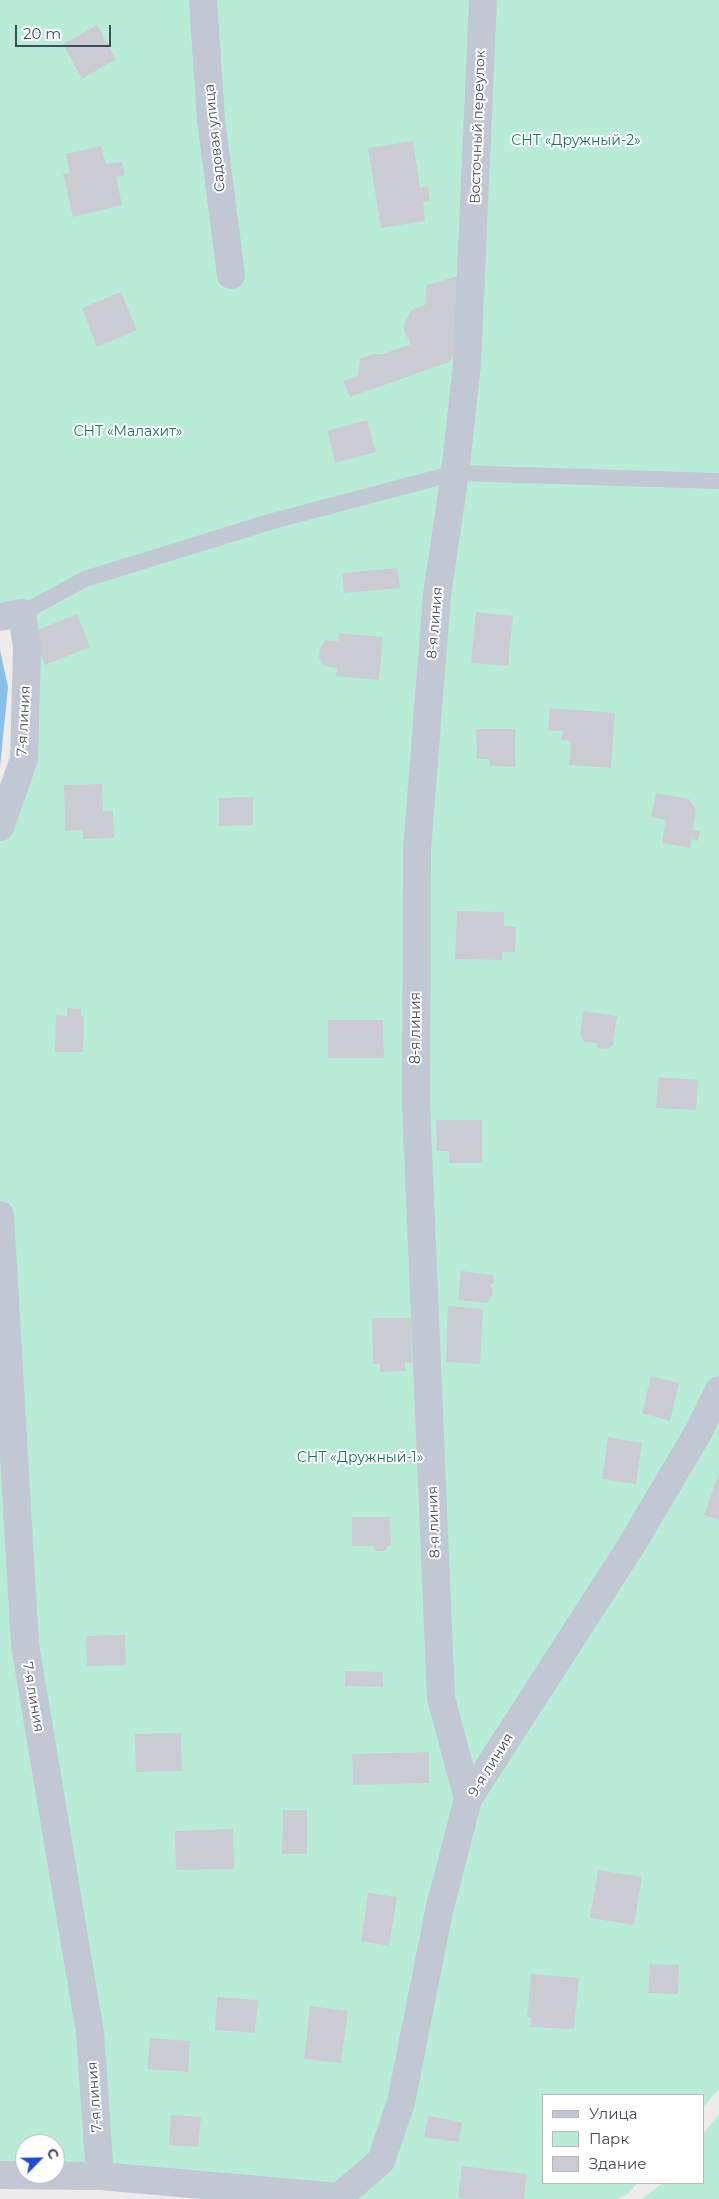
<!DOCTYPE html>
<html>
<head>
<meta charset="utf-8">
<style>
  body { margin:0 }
  #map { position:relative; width:719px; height:2199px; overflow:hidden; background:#eeeceb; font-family:Montserrat,sans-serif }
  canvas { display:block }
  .legend { position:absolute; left:542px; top:2094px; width:162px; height:90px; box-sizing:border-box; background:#fff; border:1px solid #b4b7bc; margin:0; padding:6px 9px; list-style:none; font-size:15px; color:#444b58 }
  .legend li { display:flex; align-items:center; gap:10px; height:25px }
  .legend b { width:25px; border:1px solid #b4b7bc }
  .north { position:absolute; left:15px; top:2134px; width:50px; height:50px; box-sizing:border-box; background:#fff; border:1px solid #b4b7bc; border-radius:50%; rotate:67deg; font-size:14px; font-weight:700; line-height:20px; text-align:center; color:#444b58 }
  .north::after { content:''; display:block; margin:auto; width:18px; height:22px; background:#1e4ad5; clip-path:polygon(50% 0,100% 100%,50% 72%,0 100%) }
  .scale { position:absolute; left:15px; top:25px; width:96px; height:22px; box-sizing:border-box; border:2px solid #444b58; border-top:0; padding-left:6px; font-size:15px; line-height:18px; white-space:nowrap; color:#444b58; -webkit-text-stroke:4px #fff; paint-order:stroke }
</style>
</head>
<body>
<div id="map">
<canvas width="719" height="2199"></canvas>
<ul class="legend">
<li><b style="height:6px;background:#c1c7d3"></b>Улица</li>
<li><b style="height:14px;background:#b9ecd7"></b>Парк</li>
<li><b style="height:14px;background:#cbccd3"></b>Здание</li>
</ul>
<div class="north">С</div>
<div class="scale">20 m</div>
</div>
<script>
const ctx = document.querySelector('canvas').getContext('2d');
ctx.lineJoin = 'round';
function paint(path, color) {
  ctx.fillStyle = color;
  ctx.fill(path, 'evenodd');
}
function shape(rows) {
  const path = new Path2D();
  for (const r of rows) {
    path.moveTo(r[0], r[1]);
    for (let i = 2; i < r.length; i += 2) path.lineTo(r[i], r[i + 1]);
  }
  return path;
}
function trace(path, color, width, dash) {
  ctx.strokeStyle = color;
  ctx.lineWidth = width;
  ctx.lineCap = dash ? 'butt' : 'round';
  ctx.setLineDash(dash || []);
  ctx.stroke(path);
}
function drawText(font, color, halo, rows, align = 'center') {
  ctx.font = font + ' Montserrat,sans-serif';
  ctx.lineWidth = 4;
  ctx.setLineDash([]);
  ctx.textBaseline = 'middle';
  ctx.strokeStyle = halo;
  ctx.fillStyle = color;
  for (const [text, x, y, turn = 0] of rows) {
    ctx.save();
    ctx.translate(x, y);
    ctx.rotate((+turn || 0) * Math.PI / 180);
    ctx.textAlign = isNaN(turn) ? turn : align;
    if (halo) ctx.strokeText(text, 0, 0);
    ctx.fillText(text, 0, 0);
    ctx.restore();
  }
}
paint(shape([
  [0,0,719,0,719,2089,703,2108,703,2095,543,2095,543,2183,637,2183,628,2194,616,2199,362,2199,0,2175,0,827,24,759,22,613,0,617],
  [25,2144,55,2144,55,2174,25,2174],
  [719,2114,719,2199,641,2199,663,2183,703,2183,703,2134]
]), '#b9ecd7');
paint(shape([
  [0,650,8,687,0,767]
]), '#87c1e8');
paint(shape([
  [97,25,116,59,82,79,63,44],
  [413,141,420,188,428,186,430,201,423,202,425,221,381,228,368,148],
  [101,146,106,164,122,162,125,175,116,177,122,205,73,217,63,174,70,173,66,154],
  [461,275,465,334,449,362,350,397,343,381,358,376,360,359,373,354,383,354,411,344,404,331,404,323,412,310,425,305,427,285],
  [121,292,137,330,97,347,82,308],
  [367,420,376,452,335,463,327,431],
  [398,568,400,588,344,593,342,573],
  [476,612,513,616,508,666,471,663],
  [77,614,90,647,45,665,33,632],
  [339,633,383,637,379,680,336,676,337,668,324,666,319,657,320,648,326,640,338,641],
  [550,708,615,713,611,768,569,765,571,741,561,740,563,731,548,730],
  [476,729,515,729,515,767,490,766,489,759,477,759],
  [102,784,103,812,113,811,114,838,83,839,83,830,65,831,64,785],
  [656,793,689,799,696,810,693,830,700,831,698,841,691,839,690,848,662,843,666,820,651,817],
  [253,797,253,825,219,826,219,798],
  [457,911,504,912,504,926,516,927,515,952,502,952,502,960,455,959],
  [67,1008,81,1009,81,1016,84,1017,83,1052,55,1052,56,1015,67,1016],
  [583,1011,617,1016,613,1045,607,1049,598,1048,596,1043,584,1042,580,1035],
  [328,1020,383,1020,384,1058,328,1058],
  [658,1077,698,1080,696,1110,656,1108],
  [436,1120,482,1120,482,1163,449,1163,449,1151,437,1151],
  [461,1271,494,1275,493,1284,489,1284,493,1289,492,1296,487,1303,458,1300],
  [448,1306,483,1309,480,1364,446,1362],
  [372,1318,411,1318,412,1363,405,1363,405,1371,380,1372,380,1364,373,1364],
  [651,1376,679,1383,670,1421,642,1413],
  [608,1437,642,1443,636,1484,602,1479],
  [719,1473,719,1520,704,1515],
  [352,1517,390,1517,391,1546,388,1546,385,1551,376,1551,373,1546,352,1546],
  [125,1635,126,1665,87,1666,86,1636],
  [345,1671,383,1672,383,1687,345,1686],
  [181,1733,182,1771,136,1772,135,1734],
  [429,1752,429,1783,353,1785,352,1754],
  [283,1810,307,1810,307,1854,282,1854],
  [233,1829,234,1869,176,1870,175,1831],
  [598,1870,642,1877,634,1925,590,1918],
  [368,1893,397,1897,389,1946,361,1941],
  [650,1964,679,1965,678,1994,648,1993],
  [531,1974,579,1978,574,2029,530,2027,531,2017,527,2017],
  [217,1997,258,2000,255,2033,215,2030],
  [310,2006,348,2011,341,2063,304,2059],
  [150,2038,190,2041,188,2072,147,2069],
  [171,2115,201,2117,198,2147,169,2145],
  [428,2116,462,2122,459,2142,424,2137],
  [462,2166,527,2174,524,2199,465,2199,458,2197]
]), '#cbccd3');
trace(shape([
  [22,613,85,579,273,521,455,473,719,481]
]), '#c1c7d3', 16);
trace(shape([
  [203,0,211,120,231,275],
  [0,617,22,613,27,648,24,759,0,827],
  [0,1215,25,1645,90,2033,100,2176],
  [468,1799,441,1698,416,1104,417,850,437,595,455,473,467,364,483,0],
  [0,2175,100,2176,339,2197],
  [339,2197,381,2161,401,2102,439,1911,468,1799,631,1546,699,1431,719,1390]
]), '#c1c7d3', 28);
drawText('14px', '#444b58', '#fff', [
  ["Восточный переулок",478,127,-88],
  ["Садовая улица",215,138,-96],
  ["8-я линия",435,623,-85],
  ["7-я линия",24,721,-87],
  ["8-я линия",416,1028,-90],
  ["8-я линия",434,1522,-92],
  ["7-я линия",33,1697,80],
  ["9-я линия",491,1765,-58],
  ["7-я линия",95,2097,-94]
]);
drawText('14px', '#197559', '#fff', [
  ["СНТ «Дружный-2»",576,141],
  ["СНТ «Малахит»",128,432],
  ["СНТ «Дружный-1»",360,1458]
]);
</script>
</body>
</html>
